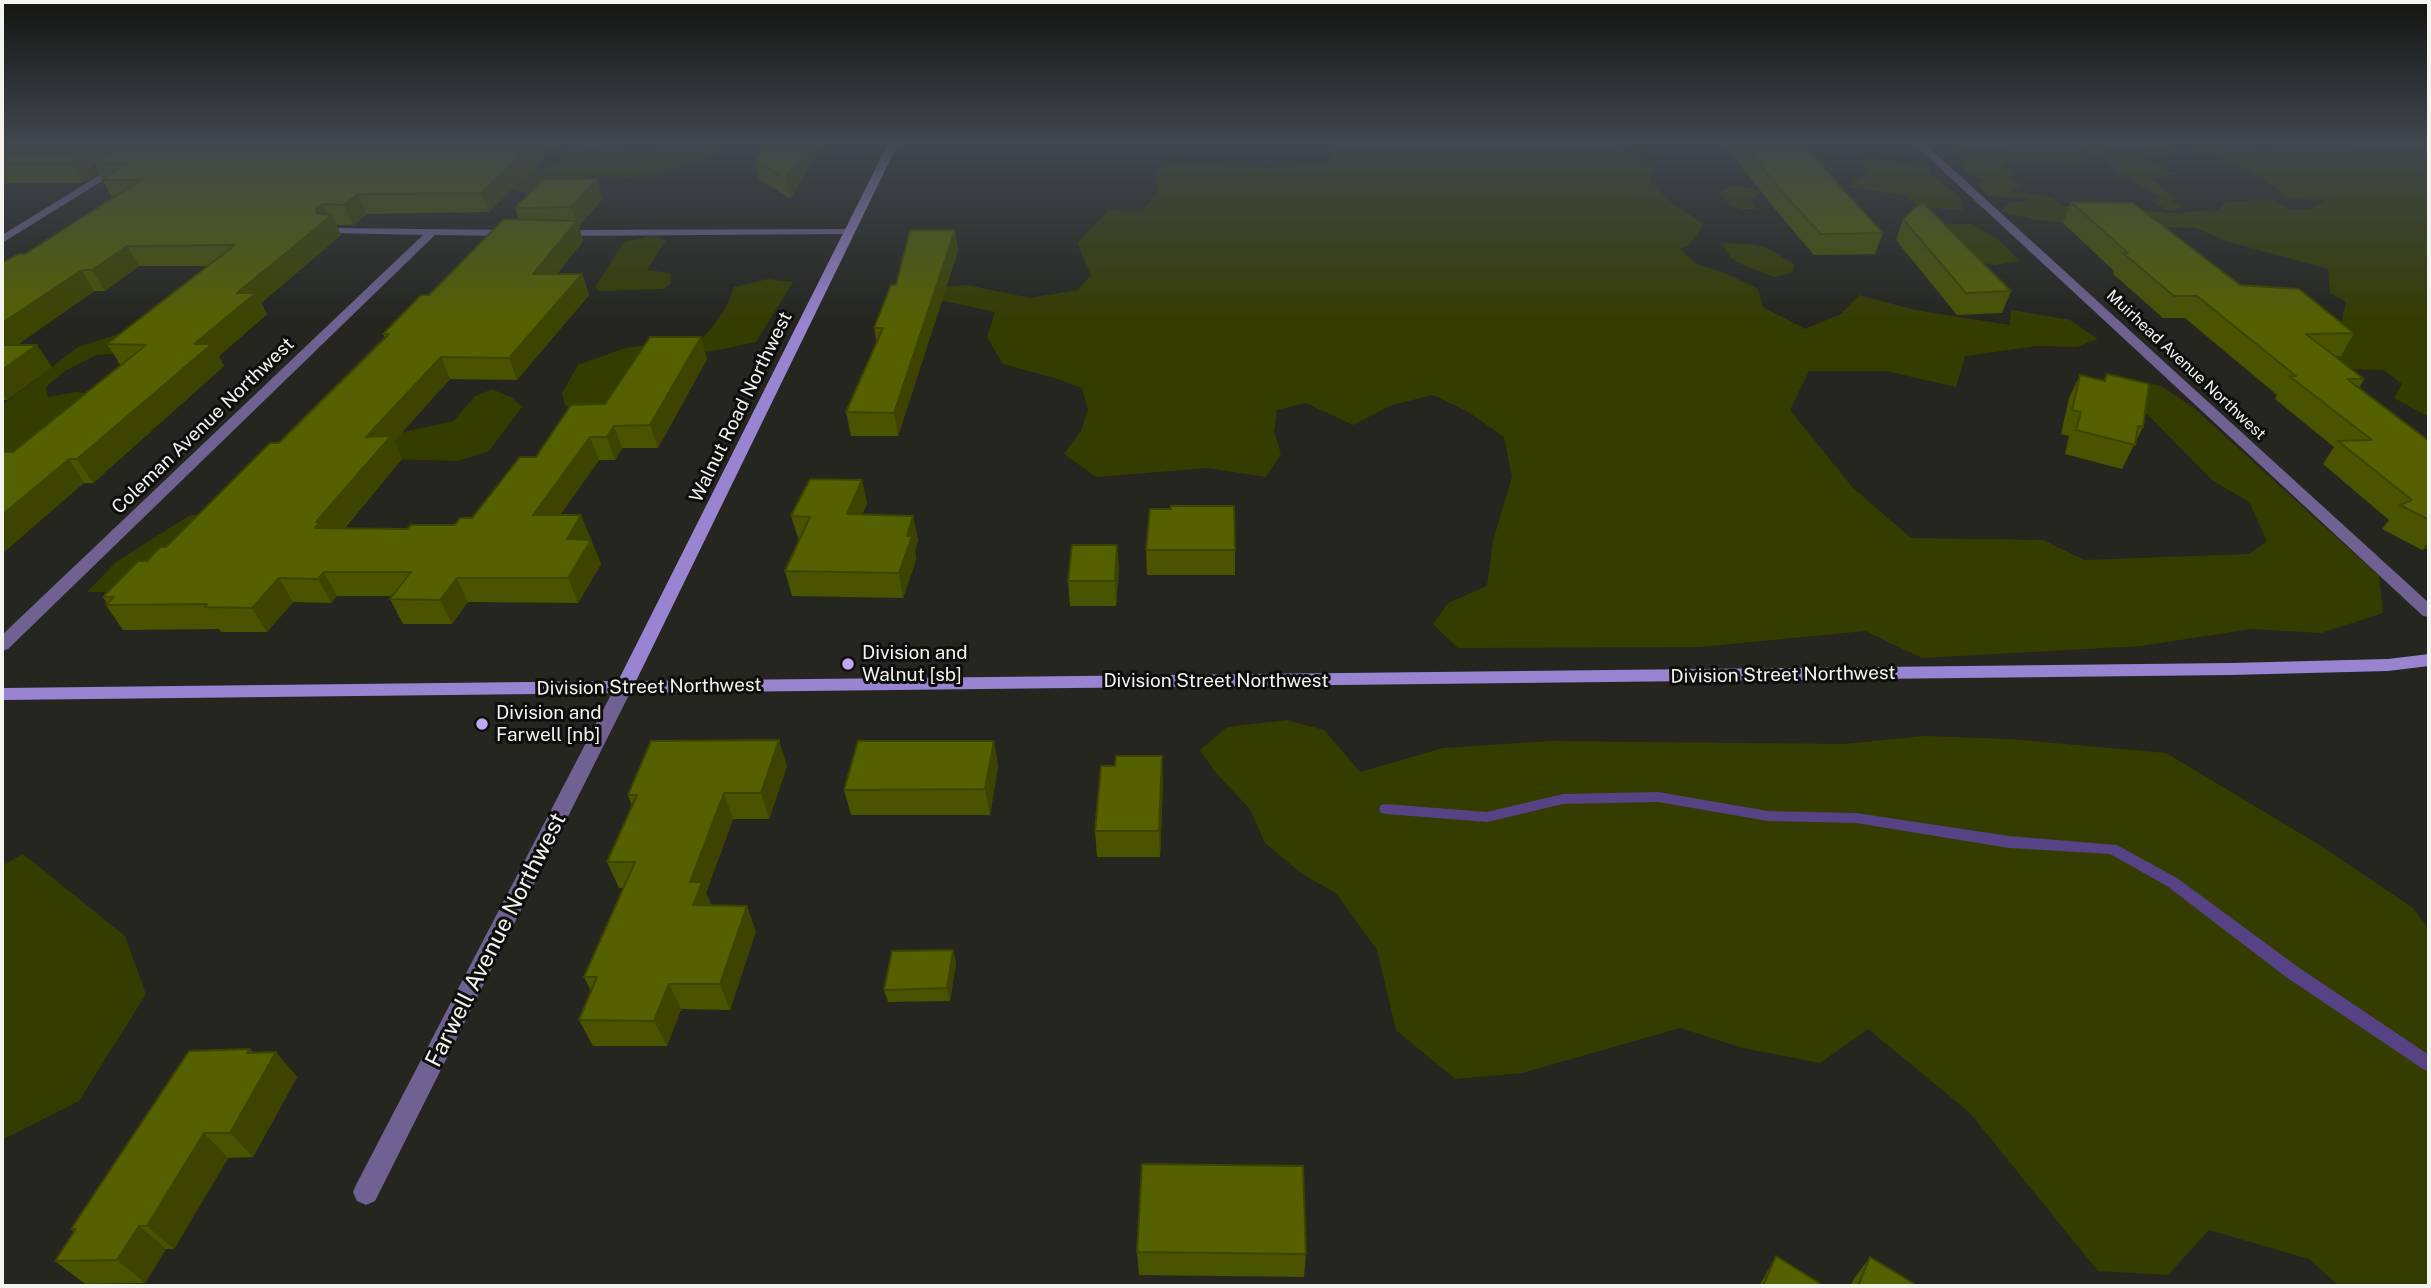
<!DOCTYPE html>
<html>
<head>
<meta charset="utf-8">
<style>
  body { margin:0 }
  #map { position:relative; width:2431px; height:1288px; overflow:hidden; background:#252620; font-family:"Public Sans",sans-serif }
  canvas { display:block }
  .frame { position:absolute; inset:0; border:4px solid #f3f3f0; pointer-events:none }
</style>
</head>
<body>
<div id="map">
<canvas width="2431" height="1288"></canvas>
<div class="frame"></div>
</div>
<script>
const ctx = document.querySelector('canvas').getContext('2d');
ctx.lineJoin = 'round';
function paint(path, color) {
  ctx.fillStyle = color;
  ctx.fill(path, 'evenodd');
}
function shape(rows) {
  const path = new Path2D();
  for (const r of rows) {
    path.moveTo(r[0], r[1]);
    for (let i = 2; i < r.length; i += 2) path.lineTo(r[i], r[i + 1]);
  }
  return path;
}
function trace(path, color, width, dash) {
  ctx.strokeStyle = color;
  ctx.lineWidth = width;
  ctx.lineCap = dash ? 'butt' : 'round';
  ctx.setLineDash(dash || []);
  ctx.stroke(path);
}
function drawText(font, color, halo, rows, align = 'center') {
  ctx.font = font + ' "Public Sans",sans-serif';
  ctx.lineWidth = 6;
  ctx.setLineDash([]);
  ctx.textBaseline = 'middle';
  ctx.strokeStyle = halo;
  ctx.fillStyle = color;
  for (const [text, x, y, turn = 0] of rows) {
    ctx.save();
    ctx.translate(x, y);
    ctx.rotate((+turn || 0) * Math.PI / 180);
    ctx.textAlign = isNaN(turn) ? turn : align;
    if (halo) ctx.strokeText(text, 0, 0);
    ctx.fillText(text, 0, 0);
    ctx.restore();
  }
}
paint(shape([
  [1336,144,1616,144,1618,149,1640,156,1654,171,1650,181,1669,201,1704,224,1690,244,1680,249,1697,264,1725,273,1758,289,1763,307,1805,329,1841,314,1859,295,1915,310,2010,325,2011,310,2070,320,2098,339,2077,347,2037,346,1965,356,1956,387,1886,371,1809,371,1790,410,1853,488,1911,538,2043,540,2084,560,2249,554,2267,541,2249,502,2212,480,2141,408,2120,378,2161,386,2194,408,2379,576,2383,613,2321,633,2251,629,2141,646,1922,658,1865,631,1699,647,1458,648,1433,624,1448,603,1487,586,1493,541,1512,477,1504,437,1467,411,1433,395,1392,405,1353,425,1306,403,1277,410,1274,432,1281,454,1266,477,1208,468,1096,477,1064,454,1081,431,1088,410,1082,388,1058,379,1003,364,987,337,995,312,931,298,943,287,967,285,1030,298,1078,290,1091,275,1077,243,1109,210,1142,211,1157,193,1155,171,1172,162,1266,168,1329,162],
  [1963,144,2029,146,2071,151,2081,145,2107,148,2095,144,2167,144,2174,149,2170,155,2144,159,2176,174,2152,178,2167,193,2177,198,2172,201,2184,207,2170,211,2151,202,2161,197,2101,162,2103,157,2084,155,2087,162,2061,164,2046,159,2029,163,2009,160,2002,167,2016,174,2008,178,2023,185,2011,190,2054,199,2063,207,2086,206,2173,213,2218,210,2225,202,2274,199,2291,210,2309,209,2326,200,2285,199,2277,188,2248,170,2208,154,2191,152,2222,147,2265,152,2281,146,2304,151,2361,144,2429,144,2429,417,2394,398,2402,384,2384,370,2345,369,2326,354,2324,336,2306,332,2341,325,2346,302,2330,293,2328,269,2226,241,2196,228,2063,223,2037,220,2001,212,2009,203,2034,199,1989,196,1976,183,1987,182,1965,172,1959,155,1947,151],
  [581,145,599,145,634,153,713,145,717,152,709,158,640,179,598,176,572,178,533,196,506,186,522,168,533,170,562,164,559,156],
  [1871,157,1930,169,1930,174,1960,197,1963,210,1920,207,1904,195,1847,187,1868,172,1863,160],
  [1732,186,1751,188,1760,193,1750,200,1757,209,1740,209,1729,204,1719,192],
  [1947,224,1972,224,2000,241,2020,261,1995,265,1970,260,1928,237],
  [651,236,666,240,647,270,670,273,671,283,664,289,598,291,595,287,624,242],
  [1722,243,1750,244,1767,248,1794,264,1793,272,1775,277,1745,266,1731,258],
  [768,279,793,282,756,342,708,352,692,348,709,331,726,308,734,287],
  [125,332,136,352,96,355,65,371,46,387,48,397,75,392,107,395,2,465,2,405,78,347],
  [647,345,612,419,591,422,565,405,562,393,578,365,625,348],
  [492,389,512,398,522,407,489,451,458,461,354,458,362,441,454,421,474,397],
  [190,515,283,516,115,592,87,592,116,562],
  [1287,720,1324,730,1360,772,1443,748,1550,741,1844,744,1924,736,2008,739,2166,753,2318,844,2413,908,2429,929,2429,1286,2339,1286,2309,1259,2209,1230,2168,1275,2098,1271,1969,1112,1868,1029,1820,1063,1743,1048,1680,1028,1522,1073,1455,1079,1396,1030,1377,950,1337,894,1301,873,1265,843,1250,809,1216,773,1200,750,1227,727],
  [23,854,125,936,146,994,79,1101,2,1140,2,866]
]), '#353c00');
paint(shape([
  [1658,792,1768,811,1856,813,2009,836,2117,845,2177,878,2298,967,2429,1055,2429,1071,2423,1069,2286,977,2167,886,2110,854,2009,848,1856,823,1768,821,1658,802,1563,804,1487,822,1386,814,1381,813,1379,809,1381,805,1386,804,1487,812,1563,794,1658,792]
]), '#574285');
paint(shape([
  [150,144,162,144,2,243,2,235,150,144],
  [1914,144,1925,144,2429,603,2429,617,2423,616,1914,144],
  [328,228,514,230,520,233,514,236,435,235,8,649,2,651,2,635,423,235,332,233,326,230,328,228],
  [848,229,852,230,852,234,559,236,553,233,559,230,848,229],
  [624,681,630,683,633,687,375,1201,366,1205,357,1201,353,1192,357,1183,615,687,618,683,624,681]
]), '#6f6293');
paint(shape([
  [888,144,898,144,636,681,2231,663,2388,659,2429,654,2429,666,2388,671,2231,675,2,700,2,688,618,681,888,144]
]), '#9984d1');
paint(shape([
  [2,144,558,144,489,212,367,214,353,225,336,225,341,235,261,303,267,314,219,356,224,366,93,483,84,483,13,452,121,366,107,344,208,266,139,266,105,291,94,291,17,345,52,367,7,400,2,400,2,263,25,254,112,198,94,163,95,162,90,162,97,174,82,183,9,183,2,186],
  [823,144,790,199,759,179,755,159],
  [1724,144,1802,144,1883,233,1875,254,1814,255,1779,214],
  [603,198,579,226,583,241,557,274,582,274,589,295,517,380,450,379,394,441,402,459,344,529,407,529,455,525,472,518,536,457,605,404,707,359,658,448,622,448,615,460,599,460,560,515,591,540,601,564,578,603,468,602,452,624,403,624,390,599,392,596,337,596,331,603,293,602,267,632,221,632,219,629,123,630,106,605,107,604,103,597,166,547,279,443,385,338,383,334,519,220,515,208],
  [2071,202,2240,285,2354,333,2341,356,2335,356,2364,379,2359,388,2429,441,2429,547,2422,550,2382,529,2389,520,2323,464,2334,447,2275,399,2277,395,2185,318,2163,318,2113,274,2114,271,2063,223],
  [1903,219,2011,291,2002,313,1957,315,1896,240],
  [955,230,958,251,898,436,851,436,846,412,877,343,874,328,896,285],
  [2107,374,2143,427,2122,469,2065,454,2069,436,2061,434,2069,398,2080,375,2103,381],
  [862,480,867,504,862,514,913,516,918,540,915,551,916,560,903,598,792,596,785,571,799,541,791,516],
  [1171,509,1235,550,1235,575,1147,575,1146,550],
  [1117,545,1119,570,1116,606,1070,606,1068,581],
  [994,741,998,766,990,815,851,815,844,790],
  [787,766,769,819,733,819,706,893,711,905,756,931,730,1010,681,1009,667,1046,593,1046,579,1020,591,991,584,977,624,888,619,888,607,862,632,806,628,795],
  [1163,782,1160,857,1097,857,1095,831],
  [953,950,956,963,950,1001,888,1002,884,990],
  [250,1049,253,1053,276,1052,297,1077,253,1157,228,1158,174,1249,166,1249,145,1283,85,1284,55,1261,74,1232,71,1229],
  [1137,1252,1306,1254,1304,1277,1139,1275],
  [1776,1256,1824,1286,1759,1286],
  [1870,1257,1918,1286,1851,1286,1853,1280]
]), '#495300');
paint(shape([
  [105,144,145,144,115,162],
  [532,144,558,144,489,212,481,193],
  [807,144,823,144,790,199,785,179],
  [86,155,97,174,82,183,71,163],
  [2,171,9,183,2,186],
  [597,179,603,198,579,226,583,241,540,295,533,274,576,222,571,207],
  [358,194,367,214,353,225,344,205],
  [323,204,329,218,332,215,341,235,261,303,267,314,219,356,224,366,93,483,77,459,194,344,237,293,317,214,316,208],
  [955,230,958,251,898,436,894,413],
  [127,246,139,266,105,291,92,270],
  [82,270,94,291,2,355,2,323],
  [582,274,589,295,517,380,509,358],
  [701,337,707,359,658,448,650,425],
  [37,345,52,367,7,400,2,392,2,370],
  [441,357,450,379,394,441,402,459,331,543,315,528,316,522,366,437],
  [614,426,622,448,615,460,607,437],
  [590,437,599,460,543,539,533,515],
  [69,459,84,483,2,554,2,515],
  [862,480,867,504,852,539,847,514],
  [581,515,591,539,567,539],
  [913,516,918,540,915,551,916,560,903,598,899,573,907,536],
  [591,540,601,564,578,603,568,578],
  [2429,540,2429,547,2422,550],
  [1117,545,1119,570,1116,606,1115,581],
  [324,572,337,596,331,603,318,579],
  [279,578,293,602,267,632,252,608],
  [457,578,468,602,452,624,440,600],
  [779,740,787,766,769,819,761,793],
  [994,741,998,766,990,815,985,789],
  [1162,756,1163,782,1160,857,1159,831],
  [724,793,733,819,706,893,712,908,693,905,690,882],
  [747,906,756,931,730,1010,720,984],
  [953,950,956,963,950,1001,947,988],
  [669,984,681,1009,667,1046,654,1021],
  [250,1049,267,1069,276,1052,297,1077,253,1157,230,1133,247,1053],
  [204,1133,228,1158,174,1249,147,1226],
  [139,1226,166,1249,145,1283,117,1260]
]), '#3c4400');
const building = shape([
  [126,144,532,144,481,193,358,194,344,205,323,204,316,208,317,214,332,215,237,293,256,293,194,344,212,344,77,459,69,459,2,515,2,452,13,452,146,345,107,344,235,245,127,246,92,270,82,270,2,323,2,263,18,254,25,254,141,180,102,180,128,163,94,163,126,144],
  [765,144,807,144,785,179,755,159,765,144],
  [1744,144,1802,144,1883,233,1821,234,1784,194,1744,144],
  [2,155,86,155,71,163,2,163,2,155],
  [543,179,597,179,571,207,515,208,543,179],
  [1922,202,2011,291,1966,293,1903,219,1922,202],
  [2071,202,2133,203,2240,285,2299,289,2354,333,2306,334,2364,379,2347,379,2429,441,2429,520,2400,505,2412,500,2338,441,2372,440,2289,376,2296,376,2197,296,2174,296,2123,253,2128,253,2071,202],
  [504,219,577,221,533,274,582,274,509,358,441,357,366,437,391,436,316,522,320,522,315,528,407,529,411,525,455,525,460,518,472,518,520,457,536,457,571,405,605,404,650,337,701,337,650,425,614,426,607,437,590,437,533,515,581,515,567,539,591,540,568,578,457,578,440,600,390,599,411,572,324,572,318,579,279,578,252,608,205,607,207,604,106,605,114,597,103,597,138,561,147,561,160,547,166,547,270,443,279,443,389,334,383,334,421,295,429,295,504,219],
  [910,230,955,230,894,413,846,412,883,328,874,328,891,285,896,285,910,230],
  [2,345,37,345,2,370,2,345],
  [2107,374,2149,384,2143,427,2138,426,2135,445,2076,430,2081,412,2072,410,2080,375,2105,381,2107,374],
  [810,479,862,480,847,514,913,516,907,536,912,536,899,573,785,571,810,517,791,516,810,479],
  [1171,506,1234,506,1235,550,1146,550,1150,509,1171,509,1171,506],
  [1072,545,1117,545,1115,581,1068,581,1072,545],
  [779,740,761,793,724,793,690,882,702,882,693,905,747,906,720,984,669,984,654,1021,579,1020,597,977,584,977,635,862,607,862,637,795,628,795,651,741,779,740],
  [858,741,994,741,985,789,844,790,858,741],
  [1116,756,1162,756,1159,831,1095,831,1101,766,1115,766,1116,756],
  [953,950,947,988,884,990,892,951,953,950],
  [250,1049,247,1053,276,1052,230,1133,204,1133,147,1226,139,1226,117,1260,55,1261,76,1229,71,1229,189,1051,250,1049],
  [1142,1164,1303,1166,1306,1254,1137,1252,1142,1164],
  [1776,1256,1824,1286,1763,1286,1776,1256],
  [1870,1257,1918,1286,1858,1286,1870,1257]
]);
paint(building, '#556100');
trace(building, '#3c4400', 2);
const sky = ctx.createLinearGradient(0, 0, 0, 325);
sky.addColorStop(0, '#141512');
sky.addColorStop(0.44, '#40474e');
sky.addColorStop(1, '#40474e00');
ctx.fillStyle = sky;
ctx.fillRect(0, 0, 2431, 325);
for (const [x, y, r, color] of [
  [848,664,7,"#bda9f5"],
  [482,724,7,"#bda9f5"]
]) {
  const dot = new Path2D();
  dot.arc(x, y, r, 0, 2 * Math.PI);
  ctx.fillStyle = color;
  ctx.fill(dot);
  trace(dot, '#0e0f0c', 2.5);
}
drawText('16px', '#f3f3f0', '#0e0f0c', [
  ["Muirhead Avenue Northwest",2186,365,43]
]);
drawText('19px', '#f3f3f0', '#0e0f0c', [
  ["Walnut Road Northwest",741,407,-64],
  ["Coleman Avenue Northwest",203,426,-44],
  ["Division Street Northwest",1783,675,-1],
  ["Division Street Northwest",1216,681],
  ["Division Street Northwest",649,687,-1]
]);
drawText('19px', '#f3f3f0', '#0e0f0c', [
  ["Division and",862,653],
  ["Walnut [sb]",862,675],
  ["Division and",496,713],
  ["Farwell [nb]",496,735]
], 'left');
drawText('23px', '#f3f3f0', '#0e0f0c', [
  ["Farwell Avenue Northwest",496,940,-63]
]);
</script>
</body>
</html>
